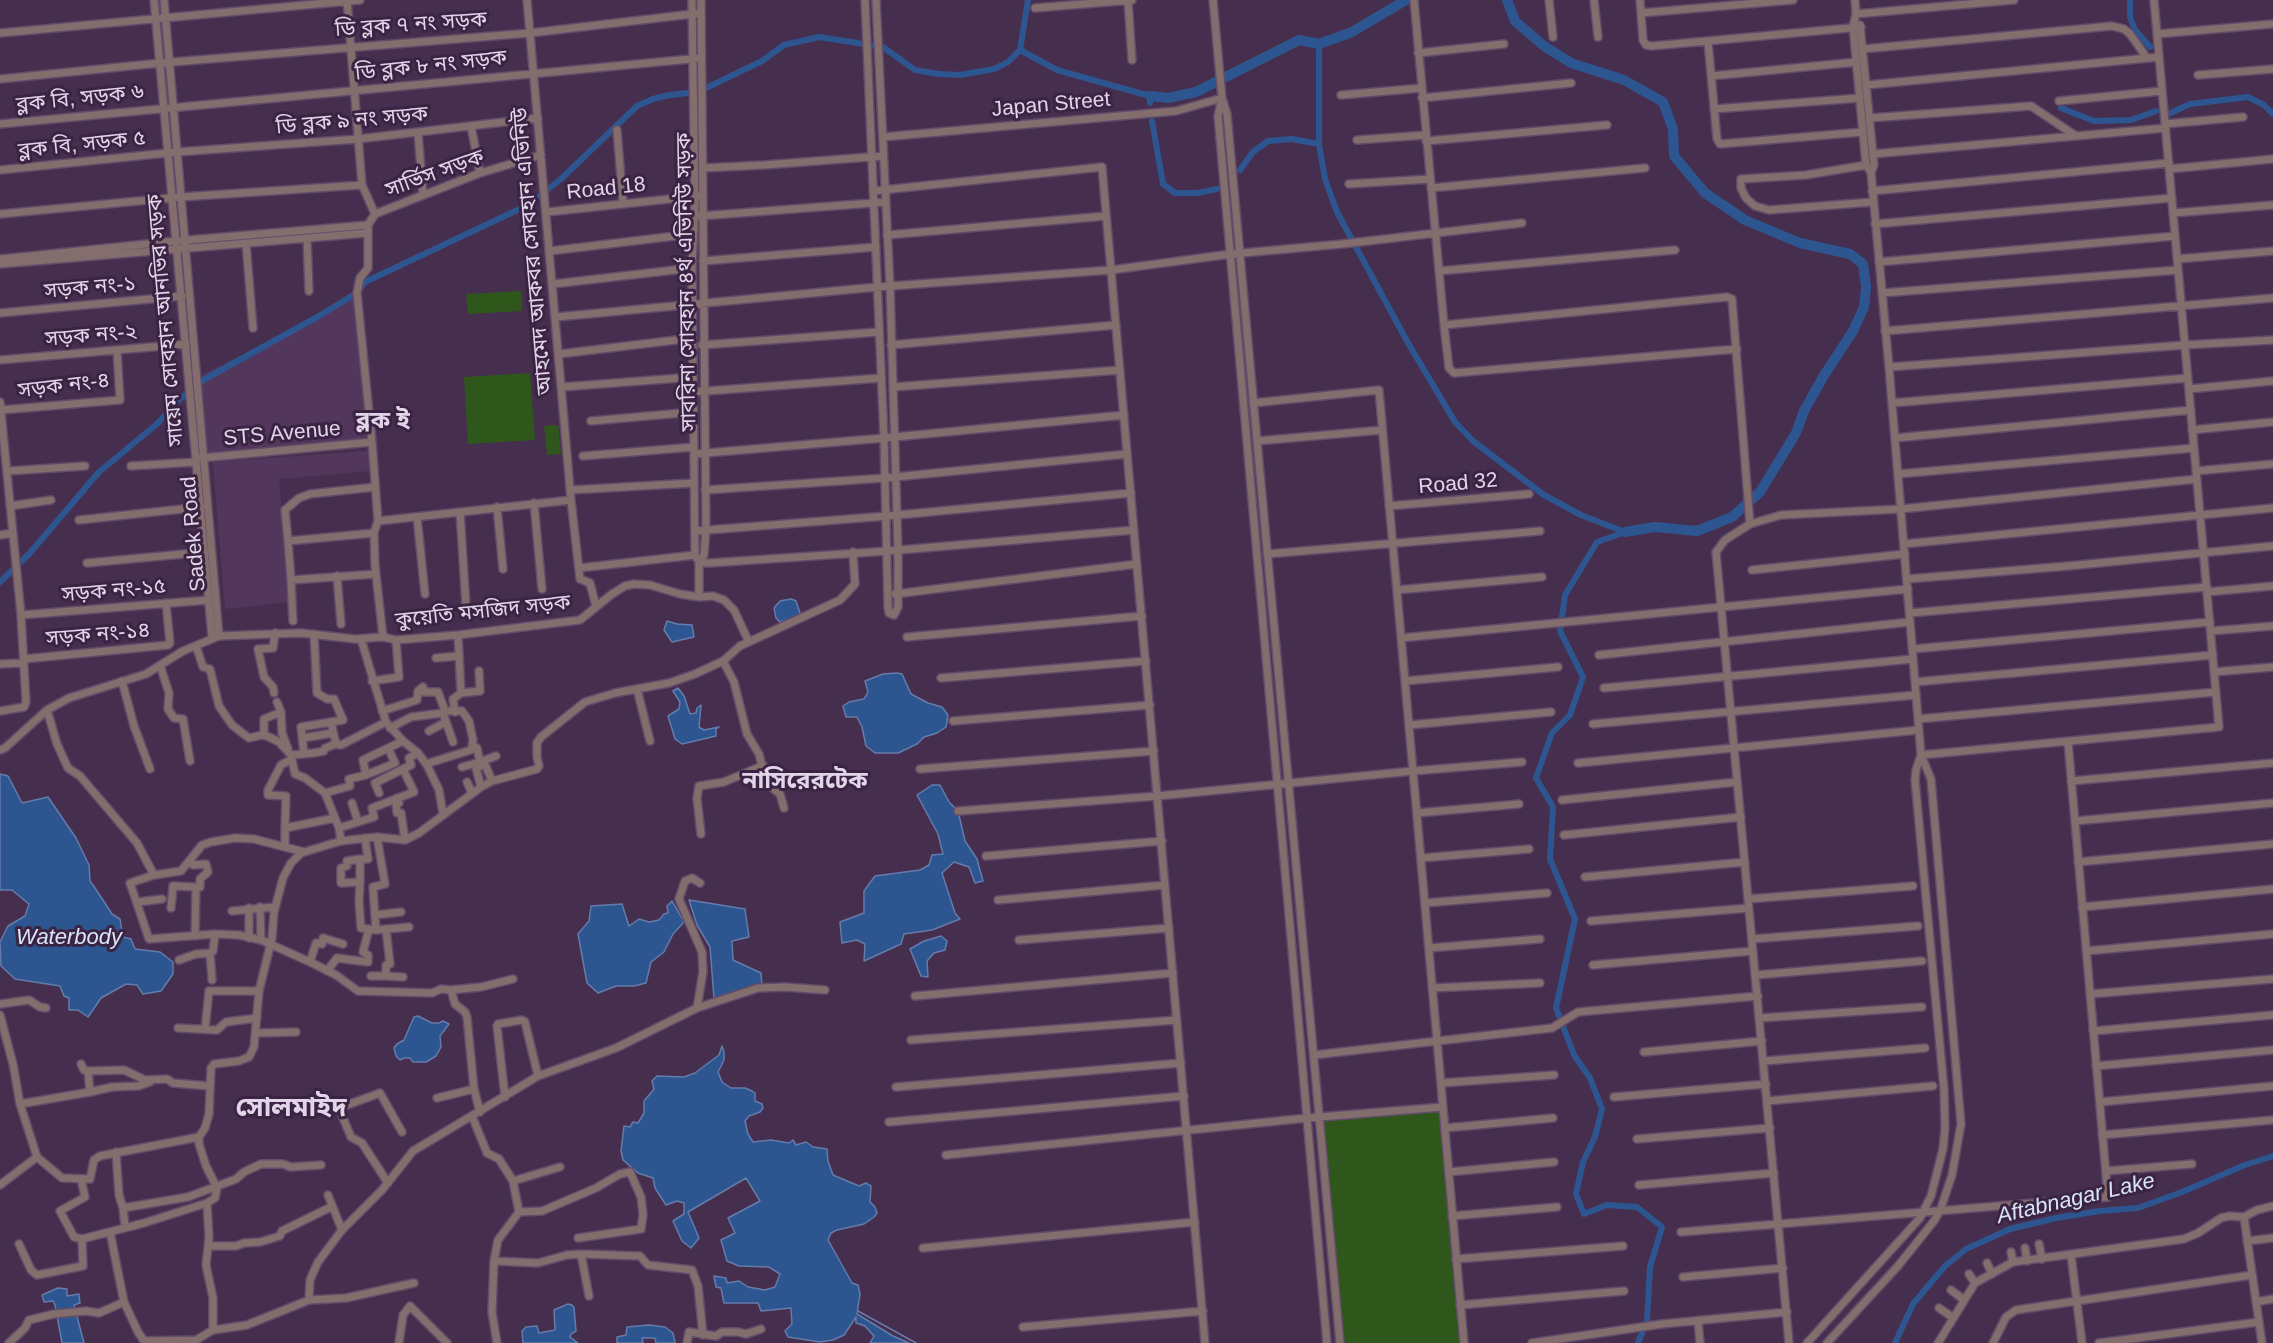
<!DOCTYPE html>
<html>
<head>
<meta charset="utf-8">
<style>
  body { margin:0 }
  canvas { display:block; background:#462e4e }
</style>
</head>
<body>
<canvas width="2273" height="1343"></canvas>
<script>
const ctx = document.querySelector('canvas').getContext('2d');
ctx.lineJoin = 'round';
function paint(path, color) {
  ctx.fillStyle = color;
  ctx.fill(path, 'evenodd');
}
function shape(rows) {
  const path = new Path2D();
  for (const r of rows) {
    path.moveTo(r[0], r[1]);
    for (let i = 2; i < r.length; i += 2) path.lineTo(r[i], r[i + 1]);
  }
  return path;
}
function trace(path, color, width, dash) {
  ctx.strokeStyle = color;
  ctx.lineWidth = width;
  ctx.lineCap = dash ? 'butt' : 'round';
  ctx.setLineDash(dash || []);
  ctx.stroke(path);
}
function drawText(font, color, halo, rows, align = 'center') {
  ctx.font = font + ' Helvetica,"Noto Sans Bengali",sans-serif';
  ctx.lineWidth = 6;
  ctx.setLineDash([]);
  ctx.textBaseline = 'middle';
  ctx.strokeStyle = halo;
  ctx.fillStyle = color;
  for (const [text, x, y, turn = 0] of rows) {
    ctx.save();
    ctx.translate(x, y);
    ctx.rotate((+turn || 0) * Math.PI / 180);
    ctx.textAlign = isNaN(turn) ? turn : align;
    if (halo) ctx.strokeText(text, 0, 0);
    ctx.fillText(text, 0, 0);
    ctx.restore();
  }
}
paint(shape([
  [356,289,372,442,197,456,189,385,203,374,284,335],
  [368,451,370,471,279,479,290,602,225,609,213,462]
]), '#53365c');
paint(shape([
  [521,291,522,311,468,314,466,294],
  [530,373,535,440,468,444,464,377],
  [558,425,561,454,547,455,544,426],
  [1443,1107,1464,1343,1340,1343,1320,1118]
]), '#2f571c');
const water = shape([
  [791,599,796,601,801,616,780,622,776,618,774,608,780,601,791,599],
  [667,621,677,624,692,625,694,637,672,642,664,630,667,621],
  [897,673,902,674,911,694,928,703,942,707,948,715,946,727,937,733,924,737,917,744,898,753,875,753,866,746,862,727,857,717,846,717,843,706,849,702,864,699,868,692,865,681,883,674,897,673],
  [678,688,684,696,690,714,696,713,697,708,701,705,699,727,704,730,719,727,716,729,716,736,682,744,675,739,668,716,679,709,680,702,673,691,678,688],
  [0,774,8,776,22,803,48,797,76,838,89,865,90,881,95,888,112,914,120,919,123,937,131,939,135,949,160,952,173,962,173,974,161,991,143,994,137,985,126,984,101,998,88,1017,78,1010,69,1010,69,998,64,996,60,986,15,979,1,966,0,942,8,926,25,916,29,904,12,890,0,890,0,774],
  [932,785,940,785,949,802,958,811,965,841,977,859,983,881,975,883,969,867,954,862,942,873,955,913,960,919,932,930,904,934,901,944,864,961,865,944,857,940,842,943,840,922,864,913,864,891,875,876,920,870,929,865,932,855,943,854,938,834,917,795,932,785],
  [689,900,745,909,749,937,732,941,733,960,761,973,762,986,714,998,710,947,697,925,689,900],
  [672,901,684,922,673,934,664,952,651,962,646,983,634,986,616,986,598,993,587,983,578,934,589,921,591,906,622,904,629,926,639,919,649,922,659,920,664,914,668,913,667,906,672,901],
  [941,936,947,941,945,950,934,953,927,961,928,977,921,976,910,949,924,941,941,936],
  [418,1016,432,1023,439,1023,443,1021,449,1024,440,1036,441,1047,436,1056,426,1062,413,1062,410,1058,404,1058,400,1060,396,1056,394,1048,397,1044,404,1040,414,1017,418,1016],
  [722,1046,724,1052,724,1060,718,1072,722,1082,731,1088,745,1088,752,1091,755,1093,755,1101,762,1104,763,1108,760,1112,749,1116,745,1121,748,1134,753,1142,771,1140,789,1143,793,1140,796,1145,806,1142,813,1147,827,1149,828,1161,833,1175,859,1186,866,1183,871,1186,870,1202,875,1207,877,1213,874,1217,864,1224,837,1230,831,1233,828,1240,852,1283,858,1285,860,1294,857,1314,893,1336,909,1343,870,1343,874,1336,865,1326,856,1323,856,1317,844,1335,833,1340,820,1342,788,1337,785,1331,792,1324,791,1308,761,1311,758,1303,724,1303,721,1288,716,1287,714,1276,726,1278,727,1283,739,1281,748,1287,765,1290,775,1287,780,1274,769,1267,739,1266,727,1261,721,1240,735,1233,728,1218,760,1201,746,1178,688,1212,699,1238,691,1248,682,1241,673,1221,684,1214,684,1203,677,1201,666,1205,655,1188,653,1178,638,1173,623,1160,621,1151,624,1126,630,1127,633,1122,638,1123,644,1113,644,1101,654,1089,652,1081,657,1076,684,1077,695,1073,719,1055,722,1046],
  [58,1288,67,1289,67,1296,79,1294,80,1303,74,1305,84,1343,62,1343,55,1305,53,1301,44,1302,42,1295,58,1288],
  [568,1304,572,1305,574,1308,576,1331,571,1334,570,1337,578,1343,523,1343,522,1331,526,1327,537,1326,539,1333,555,1330,554,1310,568,1304],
  [649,1325,665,1327,673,1333,675,1343,656,1343,655,1338,642,1338,643,1343,617,1343,617,1337,626,1335,627,1327,649,1325]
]);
paint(water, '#2d5690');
trace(water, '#647cab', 1.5);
trace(shape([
  [858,1311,916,1343]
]), '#647cab', 1.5);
trace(shape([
  [2130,0,2130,17,2135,30,2150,47],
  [1319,44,1319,144],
  [1020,50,1028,0],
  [2061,108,2094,121,2131,120,2156,111],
  [2164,116,2190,104,2248,97,2264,105,2273,114],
  [1152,121,1163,184,1175,193,1197,193,1217,189],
  [1240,170,1253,152,1268,141,1292,139,1319,144,1325,179,1337,212,1408,343,1455,422,1473,441,1544,495,1581,515,1625,532,1597,542,1565,595,1560,631,1583,677,1570,715,1552,733,1536,778,1553,807,1550,859,1575,919,1556,1008,1574,1055,1590,1078,1602,1109,1595,1137,1583,1162,1576,1194,1584,1214,1607,1205,1637,1207,1662,1227,1650,1267,1647,1321,1638,1343],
  [0,582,29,554,99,472,157,424,180,399,205,379,319,316,357,293,365,282,528,205,561,179,637,106,653,99,669,95,698,92,762,61,784,45,819,37,883,47,915,70,939,74,960,75,994,69,1008,62,1020,50,1057,70,1150,96,1150,103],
  [1895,1343,1913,1304,1945,1266,1966,1249,2010,1229,2056,1218,2100,1211,2138,1208,2182,1192,2245,1165,2273,1156]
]), '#2d5690', 6);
trace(shape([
  [1507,0,1515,21,1544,46,1571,63,1624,80,1663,102,1673,129,1674,156,1705,193,1745,220,1800,243,1850,254,1863,264,1866,287,1864,307,1853,331,1823,377,1804,411,1796,433,1760,492,1732,517,1697,531,1655,527,1625,532],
  [1150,96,1168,98,1196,92,1299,40,1319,44,1352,32,1406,0]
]), '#2d5690', 10);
const minor = shape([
  [154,0,212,637],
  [164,0,219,636],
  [347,0,362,185,375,214,368,225,368,268,360,278,357,293,372,442,378,521,374,533,375,565,383,637],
  [527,0,571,500,580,579,590,583,596,606],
  [692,0,695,203,692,268,695,555,699,562,699,597],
  [865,0,884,438,888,607,889,613,894,615,898,607,898,550,890,286,876,0],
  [1128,0,1132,60],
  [1213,0,1222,98,1218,116,1327,1343],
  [1414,0,1444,325,1449,368,1454,373,1737,349],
  [1549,0,1553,37],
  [1594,0,1598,37],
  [1640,0,1643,40,1646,45,1652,46,1861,27],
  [1035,8,1132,0],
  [1641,13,1793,0],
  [1856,14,2014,0],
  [1860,25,1874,165,1871,172],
  [0,33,360,0],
  [2157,34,2273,24],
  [1708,42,1717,139,1720,144,1863,132],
  [1863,49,2112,26,2124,29,2130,34,2147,58],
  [1418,53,1504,44],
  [2198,75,2273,69],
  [1711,76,1857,62],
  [0,79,160,63,530,33,701,13],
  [1867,85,2159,57],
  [1341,95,1422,88],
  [1422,98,1571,83],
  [1223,101,1227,114,1340,1343],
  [2059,101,2162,91],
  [1714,109,1860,98],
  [1870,118,2031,106,2076,136],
  [0,124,701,58],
  [2165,124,2243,117],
  [471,126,480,173],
  [617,130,623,203],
  [418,133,423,195],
  [883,137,1176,111,1222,98],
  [1357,140,1426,135],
  [1426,141,1607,125],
  [1873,154,2166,128],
  [1866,165,1806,175,1741,179,1741,188,1746,198,1755,206,1769,210,1873,202],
  [702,168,764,165,883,156],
  [2169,169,2273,159],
  [0,170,177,152,358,139,538,118],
  [1349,184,1430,179],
  [1431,188,1645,168],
  [873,191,1102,167,1205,1343],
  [1872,191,2169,163],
  [547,212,698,196],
  [2173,213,2273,205],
  [0,214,181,197,362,185],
  [375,214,480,173,541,155],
  [700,216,886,202],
  [1875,224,2172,198],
  [887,235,1106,216],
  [307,238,309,291],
  [246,243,253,328],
  [550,251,692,234],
  [0,259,176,241,368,225],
  [2177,259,2273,251],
  [703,261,876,247],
  [1879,262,2175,236],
  [0,264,367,233],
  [1439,271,1675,250],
  [553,284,692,268],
  [1882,293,2178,270],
  [0,313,182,296],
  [556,317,877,287,1111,270,1231,254,1342,244,1522,223],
  [1444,325,1727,297,1732,299,1750,524],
  [1885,331,2273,298],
  [702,345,879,332],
  [891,345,1116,325],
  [559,354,693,338],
  [0,360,186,344],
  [1889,367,2185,345,2273,340],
  [562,387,693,377],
  [893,387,1120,370],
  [2189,389,2273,381],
  [693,392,881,378],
  [0,402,21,615,26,702,24,707,0,711],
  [1253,403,1379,390,1464,1343],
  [1892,403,2188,378],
  [1,410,120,400,117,350],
  [591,421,693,412],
  [2192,430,2273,422],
  [1895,438,2191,410],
  [1257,441,1382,430],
  [694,454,884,438,1124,415],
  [583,456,694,447],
  [201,458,372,442],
  [131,466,196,462],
  [7,471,85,466],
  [2196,471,2273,464],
  [1898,474,2194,448],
  [570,490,694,483],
  [705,490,885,478,1127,454],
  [534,503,542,589],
  [10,506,51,500],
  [1389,506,1529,494],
  [497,507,503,569],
  [460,512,466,606],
  [417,517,425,594],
  [79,520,201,507],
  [378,521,571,500],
  [695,531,887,516,1131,493],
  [374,533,288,541,291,580,376,574],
  [0,535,13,533],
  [288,541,285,510,299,498,310,494,375,487],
  [1904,544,2273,508],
  [1267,554,1540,531],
  [699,562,704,555,706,530,701,0],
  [699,562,709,563,888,551,1134,530],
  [87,563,205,552],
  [579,568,695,555],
  [1752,570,1905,554],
  [337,576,341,624],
  [1907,579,2068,566,2273,546],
  [291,580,293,621],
  [1397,590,1542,577],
  [2207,592,2273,586],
  [895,594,1137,564],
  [1910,613,2207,587],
  [21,615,209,600],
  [2211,631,2273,626],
  [314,634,317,693,327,699,334,699,343,720,331,722,336,744],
  [907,637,1142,616],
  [1401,638,1908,589],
  [361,639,386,722,403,741,418,753,427,765,439,790,443,814],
  [196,646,203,667,210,669,219,706,232,725,249,738,262,735,267,736,279,742,291,755,313,753,324,751,325,748,336,744,341,745,386,722],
  [1913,649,2210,622],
  [1599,655,1910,622],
  [436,658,459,656],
  [24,659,168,645,170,643,166,603],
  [723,661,734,682,747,734,759,754,762,766,765,767,770,786,780,794,784,808],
  [0,664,23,663],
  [160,665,169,693,168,709,174,718,183,719,190,761],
  [2214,672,2273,667],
  [941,678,1146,661],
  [122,681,134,726,150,769],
  [372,681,399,677,396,640],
  [1405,681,1558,667],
  [1915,682,2213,655],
  [1604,688,1913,659],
  [637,689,650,741],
  [274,693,273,687,264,677,258,649,273,648,275,633],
  [461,693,480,691,479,671],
  [47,710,57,744,68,768,80,776,137,843,154,875],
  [382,711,417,700,418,691,423,687,424,692,438,692,445,711],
  [281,712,282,733,288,749],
  [455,712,453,699,461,693,458,635],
  [443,713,453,742],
  [1918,719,2216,692],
  [953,721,1150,705],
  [1593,724,1916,695],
  [1409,725,1551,712],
  [390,728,411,717,443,713,445,711,462,711,469,721,473,740,472,746,477,748],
  [429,731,446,722],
  [264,735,264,719,281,712,277,702],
  [303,738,333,733],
  [0,750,5,748,47,710,69,698,146,674,183,651,219,636,301,633,355,639,383,637,396,640,458,635,580,620,612,594,625,586,634,584,650,585,680,594,699,597,713,596,724,600,734,610,749,642],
  [304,754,301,727,331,722],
  [291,755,295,774,305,778,325,793,339,828,341,841],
  [1921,755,2219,727,2154,0],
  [1578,763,1919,730],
  [426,764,477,748,480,762,462,767],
  [485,764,492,781],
  [920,769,1154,751],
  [366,775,395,763,388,748],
  [2071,781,2273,763],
  [467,782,472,793],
  [481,787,476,768,485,764,485,760,496,756],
  [325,793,350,786,349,779,366,775,363,760,403,741],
  [379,793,375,783,403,769],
  [397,798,399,803,396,805,397,813,401,813,405,840],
  [1562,800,1737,782],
  [352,803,358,822],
  [958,811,1158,796,1413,771,1522,762],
  [1417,813,1519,804],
  [2075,821,2273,803],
  [285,828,286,796,268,795,268,790,281,765,292,759],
  [339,828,374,817,372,808,414,792,403,769,411,765,409,758,418,753],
  [701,834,697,798,699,786,724,782,762,766],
  [1564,835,1741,817],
  [377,837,385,884,373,887,376,930,409,927],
  [285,847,285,828,335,818],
  [304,852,254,839,235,838,211,842,202,845,181,871,154,875,130,883,149,939,215,934,239,935,261,940,310,962,336,975,358,991,432,993,441,989,451,990,455,1004,465,1012,467,1017,474,1089,480,1112],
  [986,856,1162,841],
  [1421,858,1529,849],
  [360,859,347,861,347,866,341,868,341,883,360,882,359,902,361,928,376,930],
  [191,860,193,865,206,864,208,872,200,879,200,887,196,887,195,936],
  [2078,862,2273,844],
  [1585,877,1745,862],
  [360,882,360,859,368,859,365,838],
  [1748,899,1913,886],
  [998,900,1165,885],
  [138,902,162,899],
  [1425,903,1547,893],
  [260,907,261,940],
  [2082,907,2273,889],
  [171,908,173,886,196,887],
  [249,908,249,938],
  [232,911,275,907],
  [375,915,401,912],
  [1591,921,1749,908],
  [1752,939,1918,926],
  [1019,940,1169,928],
  [1429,948,1540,939],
  [2086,951,2273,934],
  [179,960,196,954,210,953],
  [310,962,316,943,322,944,323,938,343,944],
  [1593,965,1753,951],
  [327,971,337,958,368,962,368,955,363,952,369,929],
  [1756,975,1922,961],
  [371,976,386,976,386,965,390,964,386,929],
  [386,976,403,977],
  [212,980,210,953,213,951,215,934],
  [1432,988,1540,983],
  [451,990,481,987,513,979],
  [2090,994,2273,979],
  [915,996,1173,973],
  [0,1004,29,1000,40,1007,46,1008],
  [697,1008,703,972,702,952,679,899,685,881,692,878,700,883],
  [0,1015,13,1064,20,1104],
  [1760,1018,1922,1007],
  [178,1028,217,1030,226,1022,257,1018],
  [205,1029,209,991,259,991],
  [2093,1031,2273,1015],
  [257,1033,296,1032],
  [911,1040,1177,1020],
  [1644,1052,1762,1041],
  [1314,1055,1552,1028,1578,1012,1758,996],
  [1764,1061,1925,1048],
  [81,1064,84,1070,88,1071],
  [2096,1066,2273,1050],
  [1441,1083,1554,1075],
  [896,1087,1181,1063],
  [90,1092,112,1087,138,1086,150,1082],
  [505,1097,497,1026,498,1024,522,1020,525,1022,538,1076],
  [1614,1097,1766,1084],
  [437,1098,474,1089],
  [1767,1101,1933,1086],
  [2100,1102,2273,1086],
  [472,1116,487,1153,499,1159,513,1181,519,1212,498,1240,494,1261,492,1312,497,1343],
  [889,1122,1184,1096],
  [1445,1128,1553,1118],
  [2102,1135,2273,1120],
  [199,1137,100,1156,94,1160,90,1179,62,1178,37,1157,20,1104,90,1092,88,1071,124,1070,145,1080,167,1079,173,1083,209,1086],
  [1637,1139,1770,1128],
  [116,1152,119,1195,123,1208,125,1226],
  [946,1155,1307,1118,1443,1107],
  [2106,1171,2192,1164],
  [1449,1172,1554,1162],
  [81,1179,85,1197,60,1211,74,1237,82,1239,144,1223,207,1203,215,1198,217,1188,206,1166,199,1144,199,1137,205,1128,209,1114,211,1068,214,1064,239,1061,249,1057,254,1047,259,991,272,938,274,912,283,878,291,863,301,853,341,841,377,837,405,840,419,833,481,787,492,781,537,769,539,766,537,757,537,743,541,737,585,702,615,693,669,683,695,674,723,661,740,646,840,600,855,584,853,552],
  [513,1181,560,1167],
  [388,1183,362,1143,351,1137,339,1108,380,1093,402,1132],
  [0,1185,37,1157],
  [1639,1185,1774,1173],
  [328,1195,342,1230],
  [207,1203,209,1238,206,1265,213,1298,213,1330],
  [123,1208,188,1197,236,1179,244,1172,261,1164,283,1164,291,1167,321,1165],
  [519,1212,542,1211,596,1188,620,1174,630,1172,641,1197,643,1214,641,1229,578,1238],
  [1452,1216,1557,1207],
  [2244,1217,2262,1343],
  [110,1232,124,1302,138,1332,144,1341,196,1340,213,1330,247,1325,309,1300,310,1280,318,1262,342,1230,382,1190,413,1151,538,1076,616,1048,697,1008,758,988,785,987,825,990],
  [1681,1232,2108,1197,2068,742],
  [2247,1241,2273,1238],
  [19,1244,31,1270,37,1275,83,1266,82,1239],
  [2039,1244,2042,1259],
  [209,1246,236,1246,244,1243,260,1242,280,1236,282,1231,331,1207],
  [923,1248,1195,1222],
  [2025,1248,2027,1261],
  [2011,1252,2013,1262],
  [2071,1255,2082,1343],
  [1456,1259,1623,1246],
  [494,1261,538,1263,567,1255,581,1254],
  [1987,1263,1992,1274],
  [1969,1274,1975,1283],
  [1683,1277,1783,1268],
  [1951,1290,1964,1300],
  [589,1296,581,1254,640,1256,648,1265,692,1270,698,1286,703,1335],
  [309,1300,346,1298,414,1283],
  [2256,1302,2273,1299],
  [1460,1305,1624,1291],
  [1939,1308,1952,1317],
  [1698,1321,1700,1343],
  [1023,1327,1203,1311],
  [9,1343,25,1328,29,1320,54,1314,86,1311,99,1313,124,1302],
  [399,1343,403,1315,410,1306,447,1343],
  [687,1343,689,1332,716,1336,722,1332,738,1332,746,1334,761,1329],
  [1532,1343,1662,1324,1787,1312],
  [1789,1343,1716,552,1725,540,1750,524,1781,515,1901,509,2197,479],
  [1807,1343,1920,1218,1931,1196,1943,1149,1945,1128,1944,1089,1915,780,1916,770,1921,755],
  [1827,1343,1898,1266,1934,1221,1940,1211,1952,1175,1961,1124,1931,779,1921,755,1889,367,1871,172,1866,165,1853,27,1856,14,1855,0],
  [1938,1343,1975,1283,2013,1262,2184,1239,2198,1233,2221,1218,2229,1216,2244,1217,2257,1210,2273,1206],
  [1993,1343,2006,1317,2016,1310,2252,1275],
  [2099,1343,2259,1322]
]);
trace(minor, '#624c6a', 10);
trace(minor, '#836d6d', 7);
drawText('21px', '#e3d5e9', '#3b2443', [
  ["ডি ব্লক ৭ নং সড়ক",411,25,-4],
  ["ডি ব্লক ৮ নং সড়ক",431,66,-6],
  ["ব্লক বি, সড়ক ৬",80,99,-6],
  ["Japan Street",1051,105,-5],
  ["ডি ব্লক ৯ নং সড়ক",352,121,-5],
  ["ব্লক বি, সড়ক ৫",82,145,-6],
  ["সার্ভিস সড়ক",435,174,-20],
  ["Road 18",606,189,-6],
  ["আহমেদ আকবর সোবহান এভিনিউ",533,251,-95],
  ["সাবরিনা সোবহান ৪র্থ এভিনিউ সড়ক",687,282,-91],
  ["সড়ক নং-১",90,288,-5],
  ["সায়েম সোবহান আনভির সড়ক",166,320,-95],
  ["সড়ক নং-২",91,336,-5],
  ["সড়ক নং-৪",64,386,-7],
  ["STS Avenue",282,434,-5],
  ["Road 32",1458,484,-5],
  ["Sadek Road",194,534,-95],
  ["সড়ক নং-১৫",114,591,-5],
  ["কুয়েতি মসজিদ সড়ক",483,612,-6],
  ["সড়ক নং-১৪",98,635,-5]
]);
drawText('italic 22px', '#d8e5f6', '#3b2443', [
  ["Waterbody",69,938],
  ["Aftabnagar Lake",2076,1199,-13]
]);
drawText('bold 24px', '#e3d5e9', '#3b2443', [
  ["ব্লক ই",383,421],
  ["নাসিরেরটেক",805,781]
]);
drawText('bold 27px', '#e3d5e9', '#3b2443', [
  ["সোলমাইদ",291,1109]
]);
</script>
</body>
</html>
